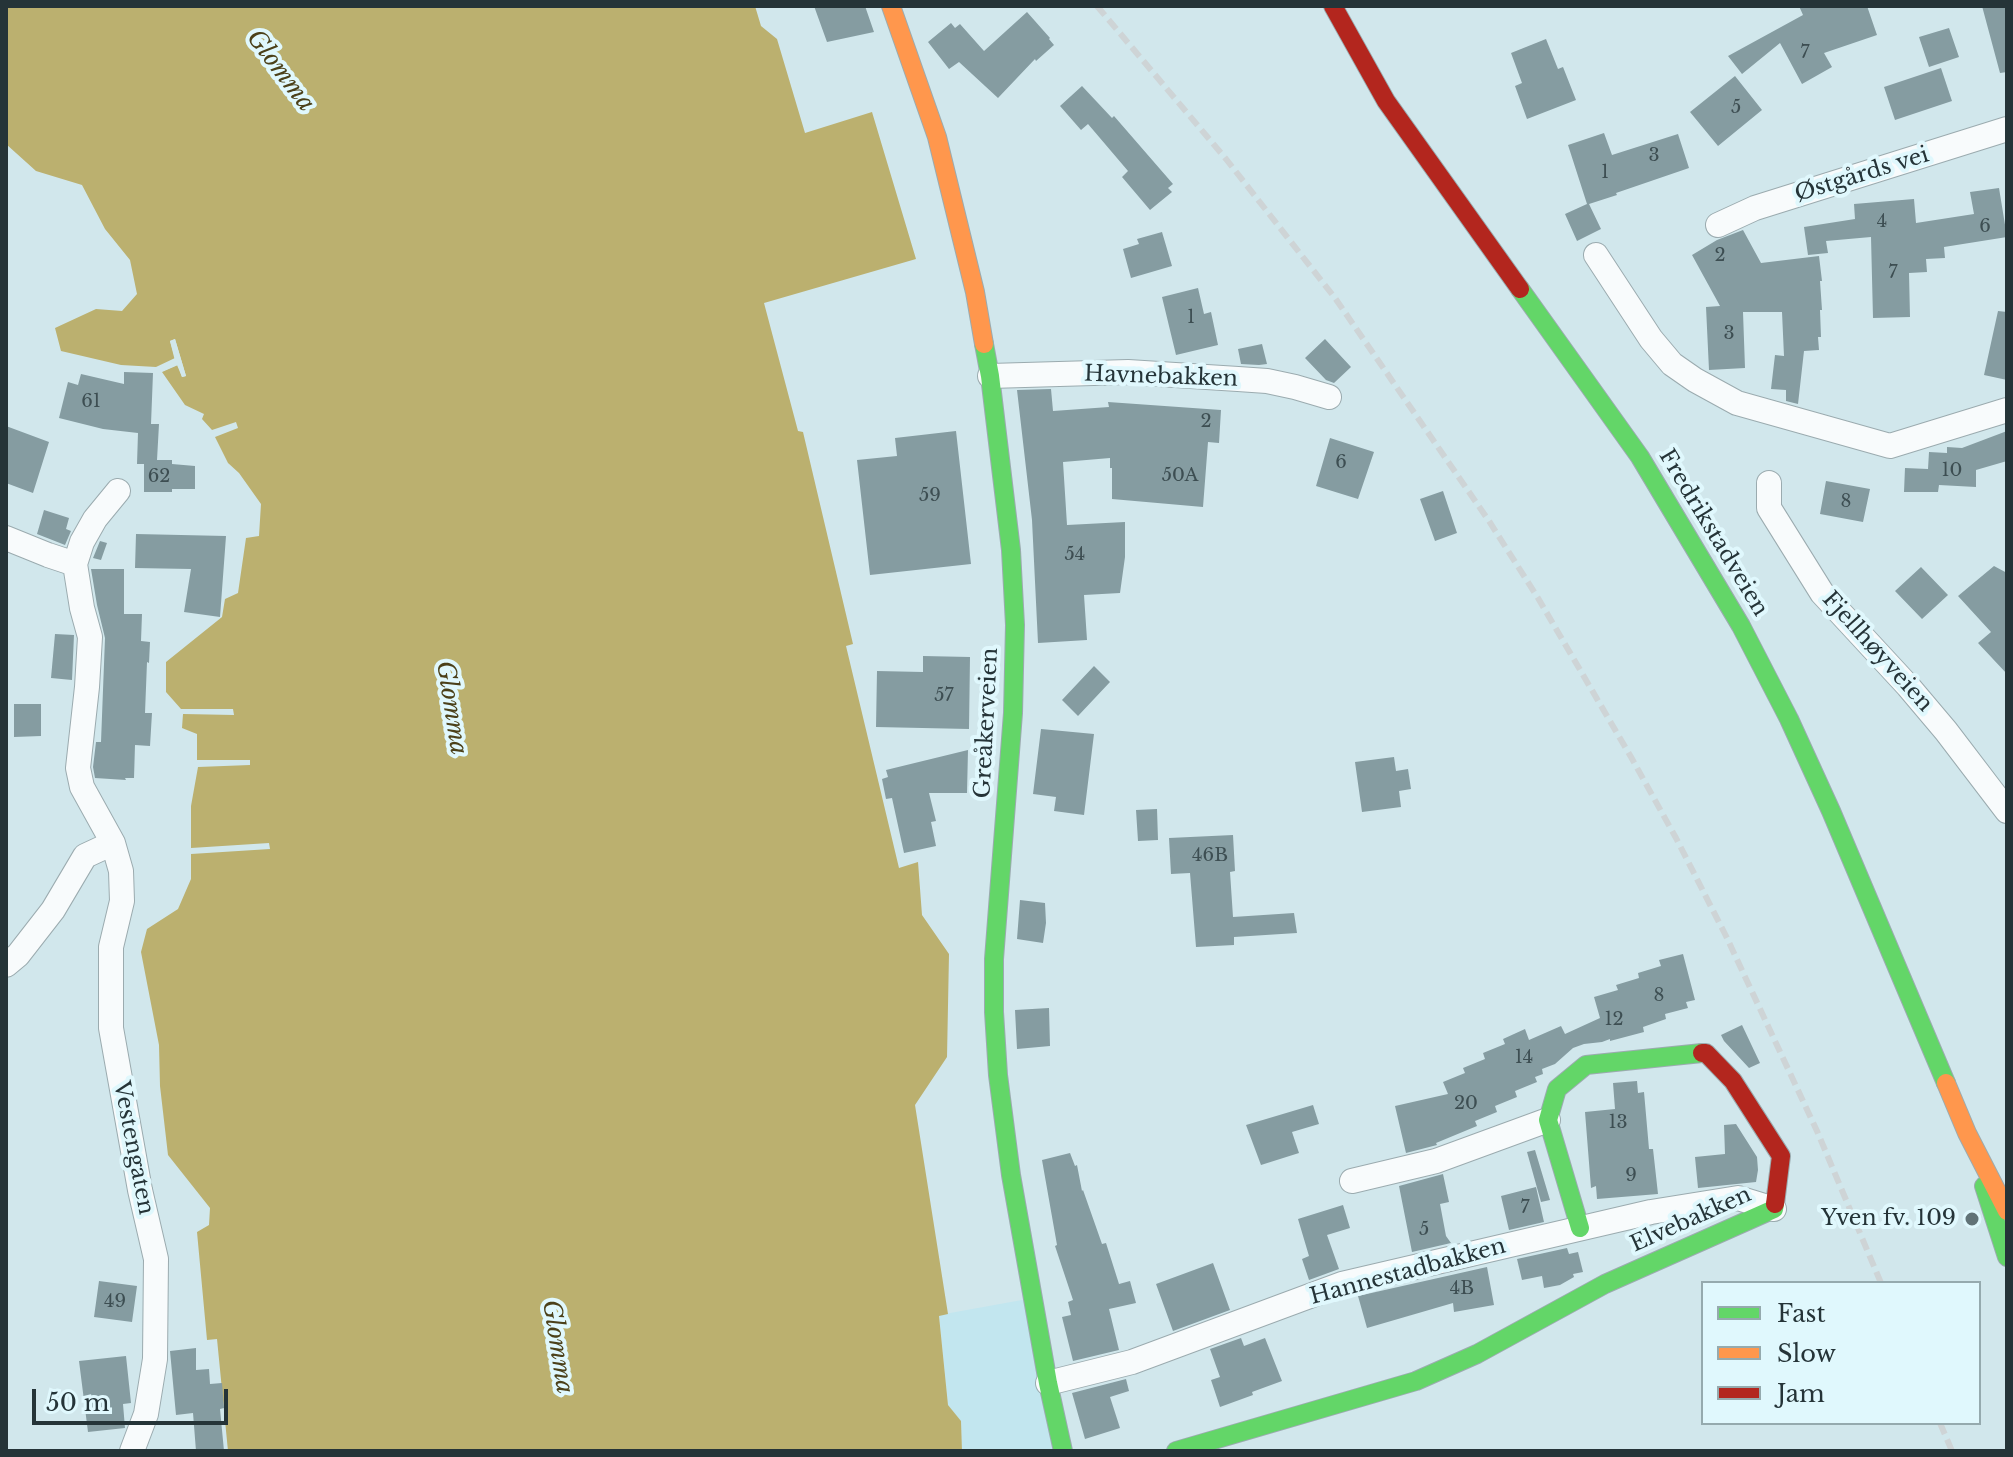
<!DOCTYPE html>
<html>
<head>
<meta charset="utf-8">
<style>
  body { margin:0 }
  #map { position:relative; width:2013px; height:1457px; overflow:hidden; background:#d1e7ec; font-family:"Libre Baskerville",serif }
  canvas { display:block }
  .frame { position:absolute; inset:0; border:8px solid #253438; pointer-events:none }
  .legend { position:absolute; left:1701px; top:1281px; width:280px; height:144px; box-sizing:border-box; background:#e0f8fd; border:2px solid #95aaae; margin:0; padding:10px 14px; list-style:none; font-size:24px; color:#253438 }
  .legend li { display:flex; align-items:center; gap:16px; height:40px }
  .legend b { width:40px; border:2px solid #95aaae }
  .scale { position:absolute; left:32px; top:1389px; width:196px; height:36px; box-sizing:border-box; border:4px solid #253438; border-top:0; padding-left:10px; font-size:24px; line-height:28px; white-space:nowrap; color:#253438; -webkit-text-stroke:6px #e0f8fd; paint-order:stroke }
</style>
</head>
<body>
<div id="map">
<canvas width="2013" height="1457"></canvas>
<div class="frame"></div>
<ul class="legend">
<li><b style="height:10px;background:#63d668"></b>Fast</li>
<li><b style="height:10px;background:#ff974d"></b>Slow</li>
<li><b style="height:10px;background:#b3261e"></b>Jam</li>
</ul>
<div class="scale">50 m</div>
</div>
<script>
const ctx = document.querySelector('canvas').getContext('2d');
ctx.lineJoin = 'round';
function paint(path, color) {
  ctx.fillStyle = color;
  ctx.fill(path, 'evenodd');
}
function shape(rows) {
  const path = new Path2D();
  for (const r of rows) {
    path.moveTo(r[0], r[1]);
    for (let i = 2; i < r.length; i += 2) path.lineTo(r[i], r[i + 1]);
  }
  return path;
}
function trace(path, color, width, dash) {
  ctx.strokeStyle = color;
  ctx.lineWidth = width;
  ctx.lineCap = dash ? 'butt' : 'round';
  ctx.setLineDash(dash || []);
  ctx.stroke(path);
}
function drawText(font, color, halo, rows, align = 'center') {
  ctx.font = font + ' "Libre Baskerville",serif';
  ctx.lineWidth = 8;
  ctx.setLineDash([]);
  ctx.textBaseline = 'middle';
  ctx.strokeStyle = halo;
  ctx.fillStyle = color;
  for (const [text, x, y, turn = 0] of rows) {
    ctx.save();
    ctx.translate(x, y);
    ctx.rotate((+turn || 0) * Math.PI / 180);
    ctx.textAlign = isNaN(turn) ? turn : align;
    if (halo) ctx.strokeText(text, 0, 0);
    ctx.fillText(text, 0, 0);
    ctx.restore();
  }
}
paint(shape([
  [1033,1298,1063,1451,962,1451,961,1422,948,1405,939,1315]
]), '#c2e6ef');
paint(shape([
  [6,6,755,6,761,26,777,39,805,133,872,112,916,259,764,303,798,431,803,432,853,644,846,646,899,868,918,862,922,915,949,954,947,1057,915,1105,948,1314,939,1316,948,1405,961,1421,962,1451,228,1451,217,1339,207,1340,197,1232,209,1225,210,1208,168,1155,160,1086,159,1045,141,952,147,929,178,909,191,879,191,854,270,849,269,843,191,848,191,806,198,767,250,765,250,760,197,760,197,734,182,728,183,714,234,715,233,709,181,709,166,692,166,662,222,617,225,599,238,593,246,538,259,536,261,504,239,473,228,463,215,437,238,428,236,422,212,430,202,419,204,414,185,405,162,372,178,365,182,377,186,376,175,339,170,341,175,358,156,367,121,365,61,351,55,328,96,309,122,311,137,294,130,260,105,229,82,185,36,171,6,144]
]), '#bbb06f');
paint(shape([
  [175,339,186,376,182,377,177,365,161,372,158,368,175,361,170,341]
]), '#d1e7ec');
paint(shape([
  [814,6,865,6,874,32,827,42],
  [1799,6,1867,6,1877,35,1824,53,1832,67,1802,84,1780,43,1742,74,1728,56,1803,15],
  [1982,6,2007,6,2007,72,2000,73],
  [1027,12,1050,38,1049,39,1054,45,1036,61,1035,59,998,98,959,62,949,69,928,42,951,23,955,28,960,24,984,51],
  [1949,28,1959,57,1929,67,1919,37],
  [1546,39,1558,69,1563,67,1576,100,1527,119,1515,86,1522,83,1511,53],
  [1941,68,1952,101,1895,120,1884,87],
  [1735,76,1762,110,1718,146,1690,112],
  [1082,86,1112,118,1114,116,1173,184,1168,188,1172,192,1150,210,1122,177,1128,171,1088,124,1081,130,1060,106],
  [1604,133,1612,155,1678,134,1689,168,1616,193,1617,195,1589,204,1601,229,1577,241,1565,214,1587,204,1568,145],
  [1999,188,2007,237,1944,247,1945,258,1926,259,1927,272,1909,273,1910,317,1873,318,1871,237,1826,241,1828,253,1808,255,1804,227,1855,219,1854,204,1914,199,1916,223,1974,214,1970,192],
  [1743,230,1761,263,1819,256,1822,281,1820,281,1822,310,1820,310,1821,337,1818,337,1819,350,1804,351,1798,404,1786,401,1786,390,1771,389,1775,355,1784,356,1782,312,1743,312,1745,368,1709,370,1706,307,1720,306,1692,255,1717,240],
  [1162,232,1172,266,1131,278,1123,249,1139,244,1137,239],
  [1198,288,1204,314,1211,312,1218,345,1176,355,1162,297],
  [1998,311,2007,312,2007,380,1984,375],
  [1325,339,1351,367,1334,383,1326,380,1305,358],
  [1262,344,1267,364,1259,365,1241,364,1238,349],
  [124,372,153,373,151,424,159,424,157,460,172,460,172,464,195,466,195,489,172,489,172,492,144,492,144,464,137,464,138,433,103,429,59,418,68,382,78,385,81,374,124,384],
  [1051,389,1053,411,1109,407,1108,402,1221,410,1219,443,1208,442,1203,507,1112,499,1112,468,1110,468,1110,458,1063,462,1067,525,1125,522,1125,557,1120,593,1084,595,1087,640,1038,643,1032,520,1017,390],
  [6,426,49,442,33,493,6,483],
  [956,431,971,564,870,575,857,460,897,456,895,438],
  [2007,431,2007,461,1976,470,1976,487,1939,485,1938,492,1904,492,1905,468,1928,469,1929,452,1947,453,1947,447,1962,448],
  [1330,438,1374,452,1358,499,1316,486],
  [1826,481,1870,489,1863,522,1820,514],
  [1443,491,1457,533,1435,541,1420,499],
  [44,510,69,518,66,529,71,531,65,545,37,534],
  [136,534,226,536,220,617,184,612,191,569,135,568],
  [100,541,107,543,101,560,93,558],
  [1994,566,2007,573,2007,674,1978,643,1991,632,1958,596],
  [1921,567,1948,595,1922,619,1895,591],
  [91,569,124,569,124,614,142,614,141,641,150,642,149,663,147,662,145,713,152,713,150,746,135,745,134,778,125,778,126,780,95,778,93,767,96,742,101,742,105,638,97,605],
  [55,634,74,635,72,680,51,678],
  [923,656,970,657,969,729,876,727,877,671,923,672],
  [1094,666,1110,682,1078,716,1062,700],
  [14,704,41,704,41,736,14,737],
  [1041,729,1094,734,1084,815,1054,811,1056,797,1033,794],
  [968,750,967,793,929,793,936,821,931,822,936,846,904,853,892,798,886,799,882,779,888,777,886,770],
  [1394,757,1396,771,1408,769,1411,789,1399,791,1401,807,1362,812,1355,762],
  [1157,809,1158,840,1138,841,1136,810],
  [1233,835,1235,871,1230,872,1233,917,1294,913,1297,933,1234,937,1234,945,1196,947,1190,873,1171,874,1169,838],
  [1020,900,1045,903,1046,923,1043,943,1017,939],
  [1683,954,1695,1000,1686,1002,1688,1008,1665,1014,1666,1019,1643,1027,1644,1032,1610,1041,1610,1039,1602,1042,1584,1044,1573,1048,1555,1064,1542,1069,1543,1074,1535,1077,1537,1082,1515,1091,1517,1097,1495,1106,1497,1112,1475,1121,1477,1126,1436,1143,1437,1145,1406,1153,1395,1106,1448,1094,1443,1082,1465,1073,1463,1068,1485,1059,1483,1053,1505,1044,1503,1039,1525,1029,1529,1040,1561,1026,1565,1034,1600,1018,1594,997,1618,990,1616,985,1639,978,1638,973,1661,966,1659,960],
  [1049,1008,1050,1046,1017,1049,1015,1010],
  [1742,1025,1760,1063,1749,1068,1724,1041,1721,1035],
  [1637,1081,1638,1093,1644,1092,1649,1149,1653,1149,1658,1194,1597,1199,1596,1186,1591,1188,1585,1112,1615,1109,1613,1083],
  [1313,1105,1319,1124,1292,1132,1299,1153,1261,1165,1246,1125],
  [1736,1124,1757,1157,1758,1170,1756,1182,1698,1188,1695,1157,1725,1154,1724,1125],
  [1535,1150,1550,1200,1541,1202,1527,1152],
  [1070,1153,1075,1166,1077,1165,1082,1191,1083,1190,1102,1244,1106,1243,1119,1284,1130,1281,1136,1303,1109,1309,1119,1350,1073,1361,1062,1317,1071,1315,1068,1302,1073,1300,1055,1246,1057,1245,1042,1160],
  [1443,1174,1449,1202,1440,1204,1446,1236,1451,1243,1412,1252,1399,1186],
  [1536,1187,1544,1222,1509,1230,1501,1196],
  [1343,1205,1350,1228,1327,1235,1339,1269,1309,1280,1302,1259,1309,1256,1298,1219],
  [1567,1248,1569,1254,1578,1252,1583,1272,1573,1274,1574,1277,1560,1285,1544,1288,1542,1276,1522,1280,1517,1259],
  [1213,1263,1230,1310,1173,1331,1156,1284],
  [1487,1267,1494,1305,1454,1312,1453,1303,1367,1328,1358,1296],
  [99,1281,137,1286,132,1322,94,1317],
  [1241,1338,1244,1346,1265,1338,1282,1381,1252,1392,1253,1395,1220,1407,1211,1380,1220,1377,1210,1349],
  [196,1348,196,1370,209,1369,210,1384,222,1383,224,1408,220,1409,224,1451,196,1451,193,1413,176,1415,170,1351],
  [126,1356,131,1403,123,1404,125,1428,88,1432,79,1361],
  [1126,1379,1129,1391,1110,1397,1120,1428,1085,1439,1072,1393]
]), '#859ca1');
const street = shape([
  [1718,225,1755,208,2007,129],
  [1596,255,1651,339,1672,364,1695,380,1737,403,1890,446,2007,410],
  [990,376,1128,372,1238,379,1267,381,1295,387,1329,397],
  [1769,483,1769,508,1822,593,1908,686,1946,731,2007,811],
  [118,491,95,519,82,542,75,564,82,608,90,637,87,687,78,768,82,787,113,843,121,871,122,901,111,947,111,1028,140,1190,156,1259,155,1359,146,1414,132,1451],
  [6,538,48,555,75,564],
  [6,965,18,955,53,910,85,856,113,843],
  [1352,1181,1436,1161,1548,1120],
  [1048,1383,1132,1362,1342,1284,1651,1212,1738,1198,1774,1209]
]);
const fast = shape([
  [1520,289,1640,457,1741,626,1789,719,1831,811,1946,1083],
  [984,344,990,376,1011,550,1015,625,1013,713,994,959,994,1012,998,1075,1011,1175,1048,1383,1063,1451],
  [1984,1186,2007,1257],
  [1580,1228,1548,1120,1557,1089,1586,1065,1702,1053],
  [1176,1451,1416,1381,1477,1354,1605,1284,1774,1209,1775,1204]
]);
const slow = shape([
  [891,6,937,137,975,292,984,344],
  [1946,1083,1967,1133,2007,1211]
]);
const jam = shape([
  [1333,6,1386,101,1520,289],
  [1702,1053,1706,1053,1733,1081,1781,1156,1775,1204]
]);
trace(street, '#9babaf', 26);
trace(fast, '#9babaf', 20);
trace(slow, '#9babaf', 20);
trace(jam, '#9babaf', 20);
trace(street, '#f8fbfc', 24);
trace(fast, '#63d668', 18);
trace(slow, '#ff974d', 18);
trace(jam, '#b3261e', 18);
trace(shape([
  [1097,6,1226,159,1335,298,1489,521,1538,598,1631,757,1676,838,1726,936,1817,1131,1881,1283],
  [1940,1423,1952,1451]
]), '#ced4d6', 6, [12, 6]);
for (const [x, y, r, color] of [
  [1972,1219,8,"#617377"]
]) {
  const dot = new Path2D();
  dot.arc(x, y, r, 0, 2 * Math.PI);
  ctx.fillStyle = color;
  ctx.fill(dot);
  trace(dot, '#e0f8fd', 3);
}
drawText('18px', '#3d4e52', null, [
  ["7",1805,53],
  ["5",1736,108],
  ["3",1654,156],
  ["1",1605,173],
  ["4",1882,222],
  ["6",1985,227],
  ["2",1720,256],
  ["7",1893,273],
  ["1",1191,318],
  ["3",1729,334],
  ["61",91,402],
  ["2",1206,422],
  ["6",1341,463],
  ["10",1952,471],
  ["50A",1180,476],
  ["62",159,477],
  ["59",930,496],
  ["8",1846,502],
  ["54",1075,555],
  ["57",944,696],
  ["46B",1210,856],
  ["8",1659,996],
  ["12",1614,1020],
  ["14",1524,1058],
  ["20",1466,1104],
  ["13",1618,1123],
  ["9",1631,1176],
  ["7",1525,1208],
  ["5",1424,1230],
  ["4B",1462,1289],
  ["49",115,1302]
]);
drawText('22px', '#253438', '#e0f8fd', [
  ["Østgårds vei",1862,175,-17],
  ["Havnebakken",1161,377,2],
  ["Fredrikstadveien",1713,533,59],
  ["Fjellhøyveien",1877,652,48],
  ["Greåkerveien",987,723,-87],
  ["Vestengaten",133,1148,79],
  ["Elvebakken",1691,1220,-24],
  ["Hannestadbakken",1408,1272,-15]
]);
drawText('22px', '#253438', '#e0f8fd', [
  ["Yven fv. 109",1956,1219]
], 'right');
drawText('italic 24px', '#4b4019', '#e0f8fd', [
  ["Glomma",280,71,53],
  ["Glomma",451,708,81],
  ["Glomma",557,1347,81]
]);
</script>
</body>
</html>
